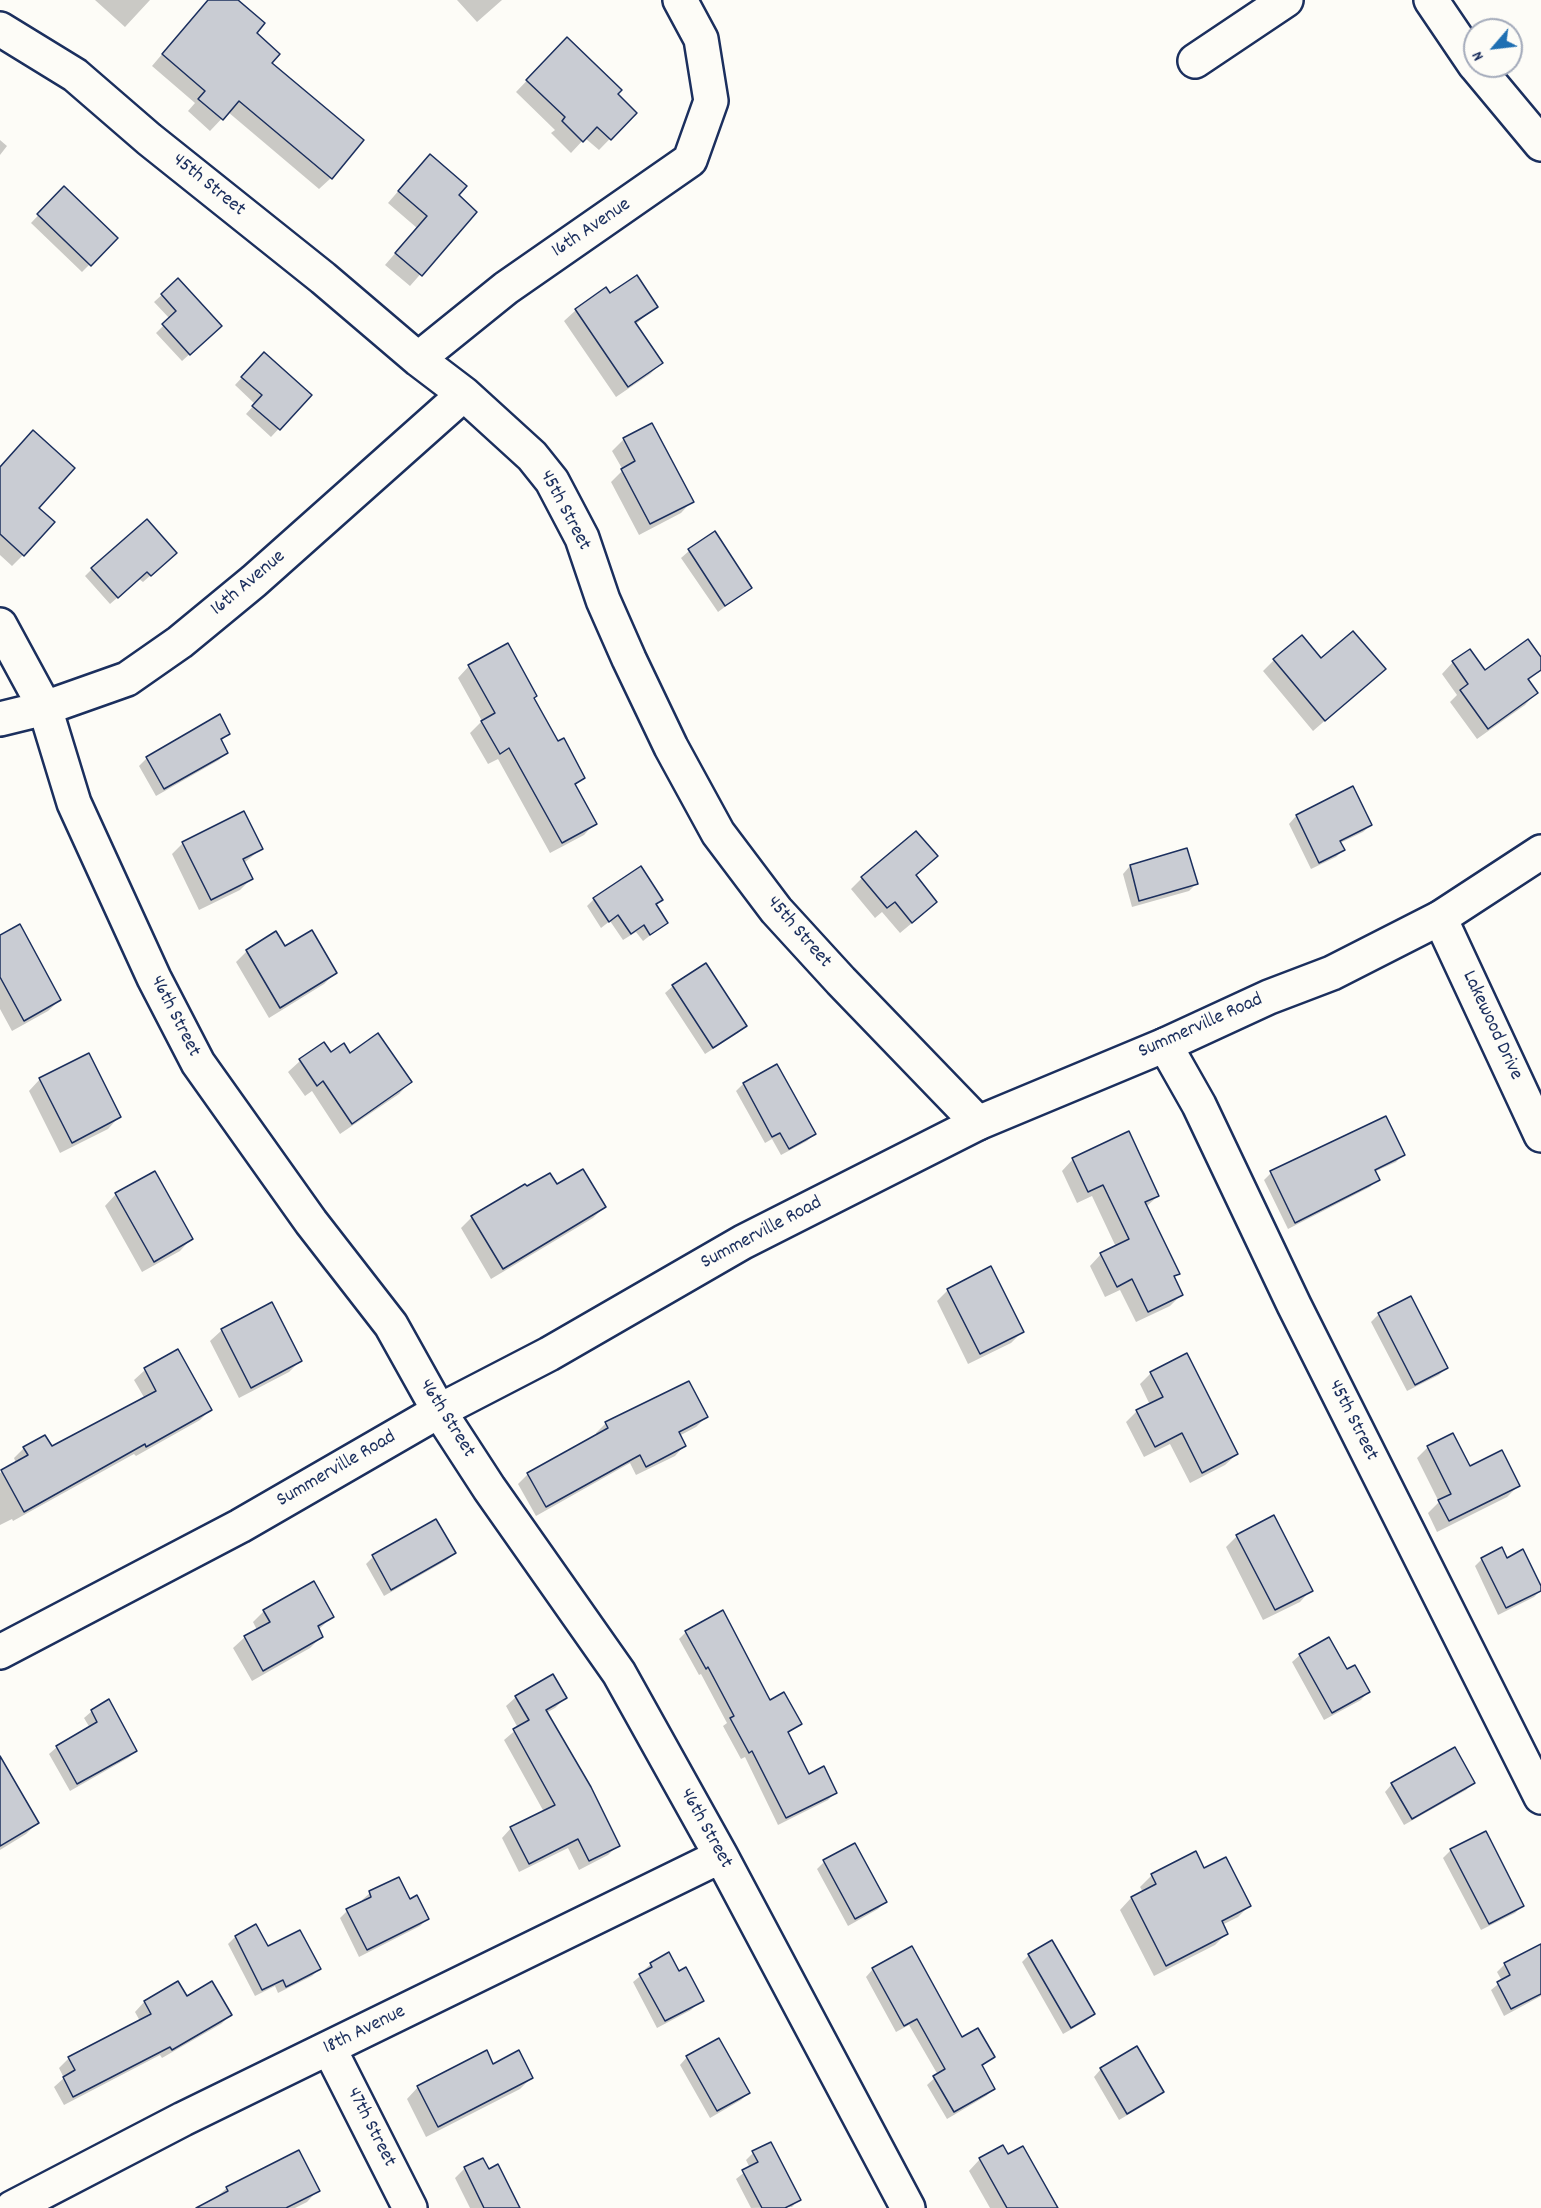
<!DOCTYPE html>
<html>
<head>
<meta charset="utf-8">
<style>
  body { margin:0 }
  #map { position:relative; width:1541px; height:2208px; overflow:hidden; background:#fdfcf7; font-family:Dekko,sans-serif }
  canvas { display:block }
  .north { position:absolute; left:1463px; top:18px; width:60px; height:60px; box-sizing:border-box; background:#fdfcf7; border:2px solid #a3aaba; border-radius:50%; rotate:242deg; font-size:16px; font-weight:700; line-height:24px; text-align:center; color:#1b2f5e }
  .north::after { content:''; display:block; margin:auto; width:21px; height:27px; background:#1f6fb2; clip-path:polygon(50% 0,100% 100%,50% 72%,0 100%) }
</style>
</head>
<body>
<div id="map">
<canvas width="1541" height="2208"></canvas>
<div class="north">N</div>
</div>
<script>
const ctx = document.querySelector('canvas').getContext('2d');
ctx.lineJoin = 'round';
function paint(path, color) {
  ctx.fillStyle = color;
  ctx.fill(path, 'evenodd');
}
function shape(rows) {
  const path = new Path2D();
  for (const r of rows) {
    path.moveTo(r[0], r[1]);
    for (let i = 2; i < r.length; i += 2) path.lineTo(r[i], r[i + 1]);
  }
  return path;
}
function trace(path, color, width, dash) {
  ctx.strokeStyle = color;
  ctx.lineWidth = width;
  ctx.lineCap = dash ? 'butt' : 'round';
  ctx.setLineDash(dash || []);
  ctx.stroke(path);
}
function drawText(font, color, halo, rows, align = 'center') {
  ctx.font = font + ' Dekko,sans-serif';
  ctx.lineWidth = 5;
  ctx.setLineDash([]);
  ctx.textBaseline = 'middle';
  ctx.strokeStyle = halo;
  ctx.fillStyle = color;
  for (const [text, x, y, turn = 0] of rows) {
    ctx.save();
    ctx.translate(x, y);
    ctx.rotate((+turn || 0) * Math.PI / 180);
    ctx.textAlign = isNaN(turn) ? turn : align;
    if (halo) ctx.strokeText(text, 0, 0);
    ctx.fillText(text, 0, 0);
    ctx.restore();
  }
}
paint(shape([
  [95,0,150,0,125,27],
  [208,0,236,0,331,178,319,189,228,112,210,131,188,111,195,103,152,66],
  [457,0,502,0,477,22],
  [556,50,616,94,635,113,599,150,585,138,571,153,551,133,555,130,516,92],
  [0,140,7,146,0,155],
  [419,167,475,212,410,286,385,265,417,228,388,203],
  [64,188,116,238,82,272,31,223],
  [178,280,213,333,182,361,156,333,170,319,154,302],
  [610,295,656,306,635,325,661,363,650,374,616,397,564,321,576,310],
  [257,361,310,395,271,437,246,414,255,404,235,385],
  [624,439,692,501,681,513,639,535,611,482,623,470,612,451],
  [0,468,23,555,12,566,0,555],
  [714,534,750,588,718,612,681,558,689,551],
  [168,560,143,582,139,579,110,604,85,576,92,569],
  [1541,659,1541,670,1528,681,1536,693,1525,705,1477,739,1450,702,1457,695,1442,674,1453,662,1485,672],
  [1274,660,1321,660,1384,669,1313,731,1263,671],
  [469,666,533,699,558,743,584,777,574,786,595,823,584,835,550,853,498,759,488,764,470,733,482,721,458,678],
  [219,716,229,733,221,741,226,752,219,760,156,796,139,766,147,758],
  [1353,788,1371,825,1363,832,1340,843,1343,850,1336,857,1311,869,1289,824,1296,816],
  [183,843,261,849,244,863,251,879,240,890,199,910,172,854],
  [1130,866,1196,884,1189,891,1132,907,1123,874],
  [914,876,924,913,900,933,882,912,875,918,851,889,862,878],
  [594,899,661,900,655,906,666,923,643,941,636,932,623,940,610,921,601,928,587,906],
  [0,937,60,1000,48,1011,12,1031,0,1009],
  [284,948,335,973,324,984,269,1018,236,962,247,951],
  [673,986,745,1026,738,1033,705,1054,665,993],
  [323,1044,330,1054,349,1055,410,1082,399,1094,340,1134,312,1091,305,1096,288,1072,300,1061],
  [777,1066,814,1134,807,1141,781,1155,772,1139,765,1143,736,1091,743,1084],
  [40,1079,119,1117,108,1129,60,1153,29,1091],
  [1403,1154,1396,1162,1374,1172,1378,1179,1370,1187,1288,1229,1264,1180,1271,1173],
  [1073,1159,1158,1196,1146,1207,1178,1273,1173,1278,1181,1295,1170,1306,1136,1322,1120,1290,1105,1297,1090,1266,1101,1254,1116,1247,1092,1196,1077,1203,1062,1171],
  [526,1188,604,1207,593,1218,491,1279,461,1228,472,1217],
  [116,1194,191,1239,180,1251,142,1272,105,1206],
  [948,1290,1022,1332,1011,1343,968,1364,937,1301],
  [1379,1314,1446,1368,1439,1375,1407,1391,1371,1322],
  [222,1330,300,1361,289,1372,239,1398,210,1341],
  [177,1351,210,1410,200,1420,136,1456,134,1454,13,1521,12,1519,0,1525,0,1473,16,1463,14,1458,24,1448,52,1448,145,1399,134,1380,145,1370],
  [1151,1373,1237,1454,1225,1465,1190,1483,1170,1444,1144,1457,1126,1422,1137,1411,1150,1405,1140,1384],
  [706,1417,696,1427,679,1436,684,1446,675,1456,636,1475,630,1463,536,1516,518,1484,528,1474,597,1436,596,1433,606,1423],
  [1428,1447,1469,1468,1518,1486,1507,1497,1437,1532,1428,1513,1439,1502,1417,1458],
  [1237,1536,1311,1590,1300,1602,1263,1620,1226,1547],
  [454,1553,447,1560,384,1596,366,1564,373,1557],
  [1482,1559,1506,1560,1541,1590,1534,1597,1498,1615,1475,1566],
  [264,1611,332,1617,318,1630,321,1637,310,1648,252,1681,233,1648,245,1637,257,1630,253,1622],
  [686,1632,770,1702,800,1724,782,1737,793,1731,787,1734,808,1776,836,1792,828,1800,778,1825,745,1757,741,1759,723,1726,727,1723,701,1674,699,1675,679,1639],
  [1300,1655,1347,1672,1368,1692,1361,1700,1324,1720,1292,1662],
  [516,1697,565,1698,555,1708,546,1713,618,1845,608,1855,579,1870,568,1848,519,1872,502,1838,511,1828,544,1812,504,1740,518,1728,506,1706],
  [92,1711,136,1751,128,1758,70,1791,49,1754,57,1747,90,1728,84,1718],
  [0,1765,37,1823,26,1834,0,1850],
  [1473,1783,1466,1790,1404,1825,1385,1792,1392,1784],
  [854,1845,885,1902,878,1909,848,1926,817,1869,824,1862],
  [1451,1850,1522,1906,1515,1913,1481,1930,1443,1858],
  [1204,1870,1249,1906,1238,1917,1222,1925,1227,1933,1215,1945,1154,1976,1120,1910,1131,1898,1143,1892,1140,1887,1152,1875],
  [370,1893,409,1901,427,1919,420,1926,359,1957,340,1918,347,1911,363,1903,362,1900],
  [235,1937,267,1948,319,1969,312,1976,278,1993,275,1986,255,1996,228,1944],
  [1541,1946,1541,1996,1504,2016,1491,1990,1502,1981,1497,1972,1505,1964],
  [1029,1955,1093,2014,1086,2021,1063,2034,1022,1962],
  [651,1964,678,1973,699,2002,691,2010,657,2028,633,1982,644,1973,643,1971],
  [873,1969,961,2039,993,2057,981,2067,994,2089,986,2096,947,2119,927,2085,938,2075,909,2025,896,2032,866,1977],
  [177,1983,186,1998,231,2015,221,2024,162,2058,160,2055,64,2105,54,2087,64,2078,59,2068,69,2058,140,2021,135,2012,144,2002],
  [687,2057,748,2093,741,2100,710,2118,680,2065],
  [1101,2069,1162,2092,1155,2099,1119,2120,1094,2077],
  [531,2078,520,2089,426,2137,407,2099,418,2087],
  [753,2153,799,2199,792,2207,751,2208,736,2179,750,2168,746,2160],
  [1008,2156,1055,2208,990,2208,969,2171,980,2159],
  [465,2168,488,2171,519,2208,470,2208,455,2178],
  [227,2188,318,2190,307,2202,295,2208,203,2208]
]), '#0003');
const building = shape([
  [208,0,238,0,265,23,257,33,280,54,272,63,364,140,332,179,239,101,223,120,198,99,205,91,162,54,208,0],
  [567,37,622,90,618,94,637,113,611,140,597,127,583,142,562,121,565,117,526,80,567,37],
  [430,154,467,186,459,195,477,212,422,276,395,253,427,216,398,191,430,154],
  [64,186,118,238,91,266,37,214,64,186],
  [637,275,658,307,635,322,663,363,628,387,575,309,606,287,610,293,637,275],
  [178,278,222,326,190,355,162,324,176,311,161,294,178,278],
  [264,352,312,395,280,430,252,406,262,395,241,377,264,352],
  [652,423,694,502,650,524,621,469,635,461,623,438,652,423],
  [33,430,75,468,39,508,55,522,24,556,0,534,0,467,33,430],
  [147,519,177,553,151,576,147,572,118,598,91,568,147,519],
  [715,531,752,588,725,606,688,549,715,531],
  [1353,631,1386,669,1325,721,1273,659,1302,635,1321,658,1353,631],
  [1528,639,1541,657,1541,670,1528,679,1538,693,1488,729,1460,690,1468,684,1452,661,1470,649,1485,670,1528,639],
  [508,643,537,696,534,698,558,741,564,738,585,778,575,784,597,824,562,843,509,748,500,754,481,721,495,713,468,665,508,643],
  [220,714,230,734,221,739,228,753,164,789,146,757,220,714],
  [1353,786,1372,825,1340,841,1345,850,1319,863,1296,815,1353,786],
  [244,811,263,849,243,859,253,879,211,900,182,842,244,811],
  [916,831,938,856,916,875,937,902,912,923,895,902,887,908,861,877,916,831],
  [1187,848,1198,884,1139,901,1130,865,1187,848],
  [641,866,663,900,656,904,668,923,650,935,644,925,631,934,618,915,609,922,593,898,641,866],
  [20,924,61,1000,24,1021,0,977,0,935,20,924],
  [312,930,337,973,280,1008,246,950,276,931,285,946,312,930],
  [706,963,747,1026,713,1048,672,985,706,963],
  [378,1033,412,1082,352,1124,323,1081,317,1086,299,1059,324,1042,331,1052,344,1043,350,1053,378,1033],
  [89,1053,121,1117,72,1143,39,1078,89,1053],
  [777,1064,816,1134,789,1149,780,1133,772,1137,743,1083,777,1064],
  [1386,1116,1405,1155,1375,1170,1380,1180,1295,1223,1270,1171,1386,1116],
  [1129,1131,1159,1196,1145,1202,1180,1274,1174,1276,1183,1295,1148,1312,1132,1279,1117,1287,1100,1253,1129,1239,1103,1185,1088,1192,1072,1158,1129,1131],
  [583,1169,606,1207,503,1269,471,1216,525,1184,527,1186,550,1173,557,1184,583,1169],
  [155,1171,193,1239,154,1262,115,1193,155,1171],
  [991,1266,1024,1332,980,1354,947,1289,991,1266],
  [1411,1296,1448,1368,1415,1385,1378,1313,1411,1296],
  [272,1302,302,1361,251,1388,221,1329,272,1302],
  [178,1349,212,1410,146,1447,145,1444,24,1512,1,1470,28,1455,23,1447,45,1435,52,1446,156,1391,144,1368,178,1349],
  [1187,1353,1238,1454,1202,1473,1182,1433,1155,1447,1136,1410,1163,1397,1150,1372,1187,1353],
  [689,1381,708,1417,679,1432,686,1446,646,1467,640,1455,546,1507,527,1473,608,1428,605,1422,689,1381],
  [1453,1433,1470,1466,1502,1450,1520,1486,1449,1521,1438,1500,1451,1494,1427,1446,1453,1433],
  [1274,1515,1313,1591,1275,1610,1236,1535,1274,1515],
  [436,1519,456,1553,391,1590,372,1555,436,1519],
  [1502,1547,1507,1558,1523,1549,1541,1586,1541,1591,1506,1608,1481,1558,1502,1547],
  [314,1581,334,1617,318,1626,323,1637,263,1671,244,1636,270,1622,263,1610,314,1581],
  [723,1610,770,1700,784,1692,802,1724,788,1732,809,1774,824,1766,837,1793,786,1818,752,1751,749,1753,730,1718,734,1716,708,1667,706,1669,685,1631,723,1610],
  [1329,1637,1347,1669,1355,1665,1370,1692,1332,1713,1299,1654,1329,1637],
  [553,1674,567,1698,546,1710,591,1787,620,1846,589,1861,578,1839,529,1864,510,1827,555,1805,513,1729,529,1720,515,1696,553,1674],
  [109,1699,137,1751,77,1784,56,1746,97,1722,91,1710,109,1699],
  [1455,1747,1475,1783,1412,1819,1391,1783,1455,1747],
  [0,1756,39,1823,0,1846,0,1756],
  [1486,1831,1524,1906,1489,1924,1450,1849,1486,1831],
  [855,1843,887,1902,855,1919,823,1860,855,1843],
  [1196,1851,1204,1868,1226,1857,1251,1906,1222,1921,1228,1934,1166,1966,1131,1897,1156,1884,1151,1874,1196,1851],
  [399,1877,410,1899,417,1895,429,1919,367,1950,346,1909,371,1897,369,1891,399,1877],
  [256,1924,268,1946,300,1930,321,1969,286,1987,283,1980,262,1990,235,1936,256,1924],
  [1052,1940,1095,2014,1071,2028,1028,1954,1052,1940],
  [1541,1944,1541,1994,1511,2009,1497,1982,1510,1975,1504,1963,1541,1944],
  [912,1946,962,2037,978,2028,995,2057,982,2065,995,2089,954,2112,933,2076,945,2069,917,2019,904,2026,872,1968,912,1946],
  [669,1952,679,1971,686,1967,704,2001,665,2021,639,1974,652,1967,650,1963,669,1952],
  [178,1981,187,1996,212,1981,232,2015,172,2050,170,2047,73,2097,63,2077,75,2070,68,2057,151,2014,144,2001,178,1981],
  [719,2038,750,2093,717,2111,686,2056,719,2038],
  [1137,2046,1164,2092,1127,2114,1100,2068,1137,2046],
  [487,2050,493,2064,519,2050,533,2078,438,2127,417,2086,487,2050],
  [771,2142,801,2200,785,2208,762,2208,742,2170,758,2162,752,2151,771,2142],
  [1003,2145,1008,2154,1023,2146,1058,2208,1007,2208,979,2158,1003,2145],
  [299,2150,320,2191,286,2208,196,2208,228,2191,226,2187,299,2150],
  [483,2158,489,2169,498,2164,520,2208,484,2208,464,2167,483,2158]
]);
paint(building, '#c9ccd3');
trace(building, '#1b2f5e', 1.5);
const minor = shape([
  [1431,0,1475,65],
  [0,29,75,75,149,139,323,278,418,359,464,394,532,456,552,481,582,538,603,600,629,659,671,747,718,833,776,910,841,981,978,1123],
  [1195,61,1286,0],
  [1476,66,1541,144],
  [418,359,506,288,690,160,711,101,701,39,680,0],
  [0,625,45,708,74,803,154,978,198,1063,311,1222,391,1325,439,1411,489,1488,619,1673,721,1856,908,2208],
  [0,719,45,708,127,679,180,642,254,581,464,394],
  [1440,918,1541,1135],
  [1165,1045,1199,1105,1294,1305,1541,1797],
  [329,2048,410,2208],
  [12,2208,183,2119,721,1856]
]);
const major = shape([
  [0,1652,240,1526,439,1411,549,1354,743,1242,978,1123,1165,1045,1269,997,1332,973,1440,918,1541,852]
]);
trace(minor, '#1b2f5e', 38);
trace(major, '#1b2f5e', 38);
trace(minor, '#fdfcf7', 33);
trace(major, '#fdfcf7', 33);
drawText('20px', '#1b2f5e', '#fdfcf7', [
  ["45th Street",208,186,39],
  ["16th Avenue",592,229,-34],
  ["45th Street",564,511,62],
  ["16th Avenue",249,584,-40],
  ["45th Street",798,933,49],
  ["46th Street",174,1017,63],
  ["Lakewood Drive",1491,1026,65],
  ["Summerville Road",1201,1027,-24],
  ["Summerville Road",762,1234,-28],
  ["46th Street",446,1419,58],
  ["45th Street",1352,1421,63],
  ["Summerville Road",337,1470,-30],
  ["46th Street",705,1829,61],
  ["18th Avenue",365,2031,-26],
  ["47th Street",370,2128,63]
]);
</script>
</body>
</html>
